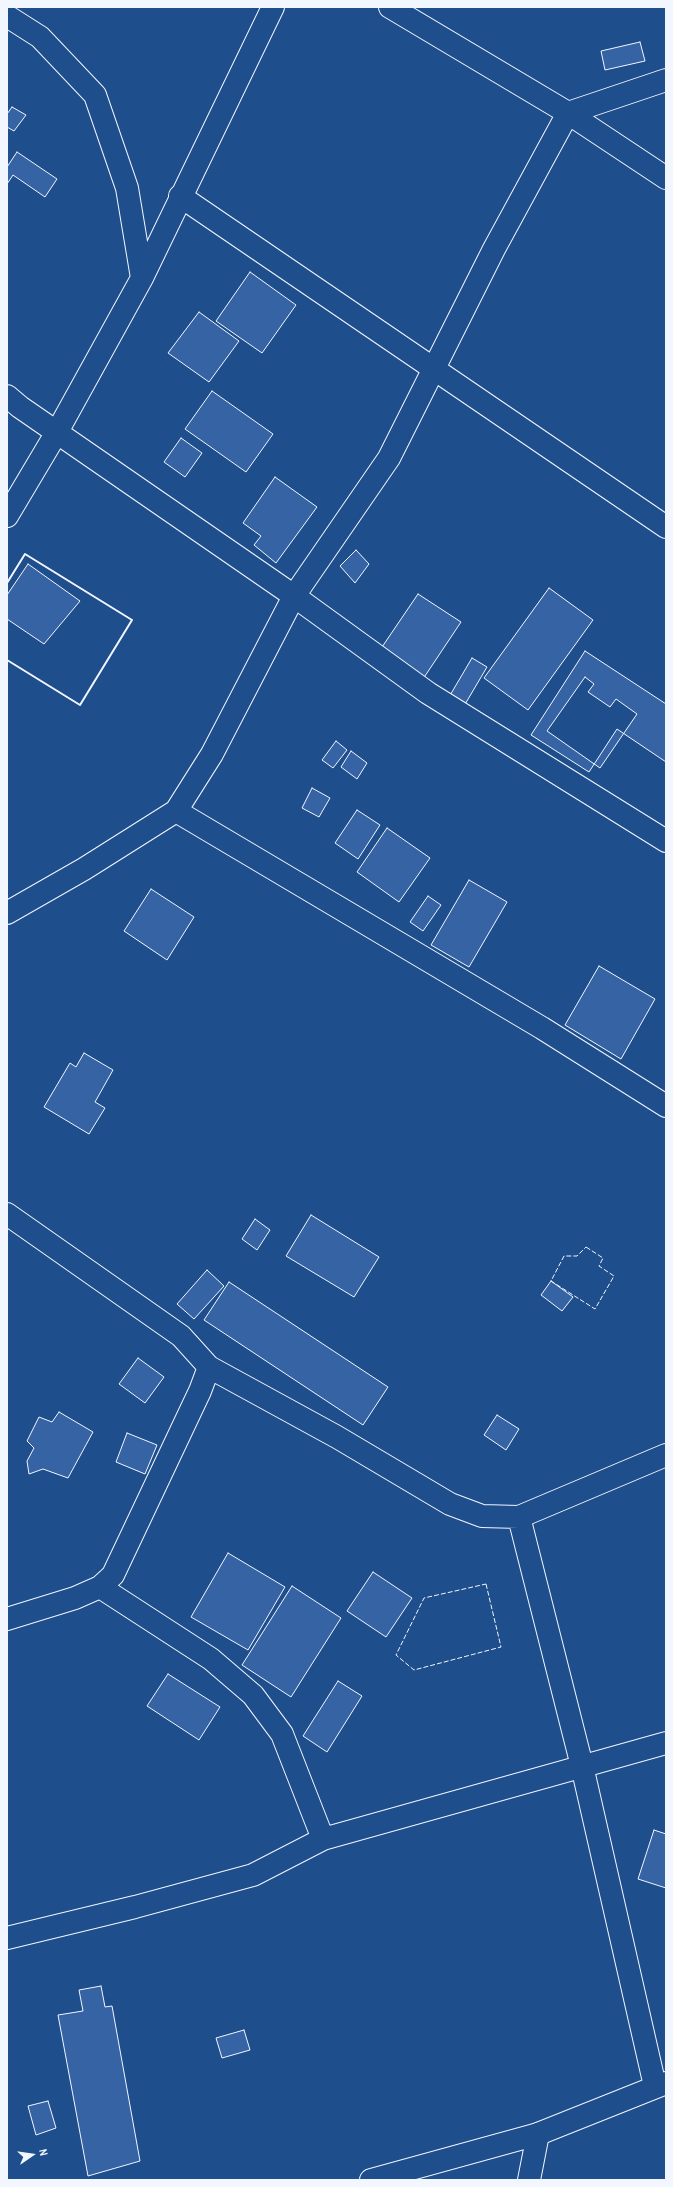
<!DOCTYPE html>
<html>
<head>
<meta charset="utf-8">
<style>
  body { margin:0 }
  #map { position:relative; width:673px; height:2187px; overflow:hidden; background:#1f4e8c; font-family:"Archivo Narrow",sans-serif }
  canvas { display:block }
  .frame { position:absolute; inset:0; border:8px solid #f2f6ff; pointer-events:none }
  .north { position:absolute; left:12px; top:2135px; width:40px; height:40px; -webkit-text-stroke:3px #1f4e8c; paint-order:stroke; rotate:77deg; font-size:11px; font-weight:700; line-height:16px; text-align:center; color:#f2f6ff }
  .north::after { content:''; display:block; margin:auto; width:14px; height:18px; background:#f2f6ff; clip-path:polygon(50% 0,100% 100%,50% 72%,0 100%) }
</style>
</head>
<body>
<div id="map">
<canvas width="673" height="2187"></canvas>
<div class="frame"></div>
<div class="north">N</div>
</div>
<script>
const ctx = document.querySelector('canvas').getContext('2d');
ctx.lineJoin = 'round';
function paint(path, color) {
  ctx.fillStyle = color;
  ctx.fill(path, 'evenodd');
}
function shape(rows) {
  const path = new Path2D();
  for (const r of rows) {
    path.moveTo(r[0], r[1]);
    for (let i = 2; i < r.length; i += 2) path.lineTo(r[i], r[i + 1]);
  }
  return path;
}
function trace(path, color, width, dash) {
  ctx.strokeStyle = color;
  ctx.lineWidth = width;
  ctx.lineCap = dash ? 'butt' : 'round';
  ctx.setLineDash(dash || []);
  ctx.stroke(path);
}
const building = shape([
  [640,42,645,61,605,70,601,51,640,42],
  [12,107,26,115,14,131,7,127,7,114,12,107],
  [17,152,57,179,45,197,13,175,7,184,7,167,17,152],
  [250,272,296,305,262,353,216,321,250,272],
  [199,312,239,341,209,382,168,353,199,312],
  [212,391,273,434,246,472,185,429,212,391],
  [181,438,202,453,185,477,164,462,181,438],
  [275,477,317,507,276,563,254,545,261,536,243,523,275,477],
  [356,550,369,564,355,583,340,566,356,550],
  [28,564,80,601,44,644,7,619,7,595,28,564],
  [549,588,593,620,528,710,484,678,549,588],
  [418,594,461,622,423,679,380,650,418,594],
  [585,651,666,704,666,762,617,729,589,772,531,735,585,651],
  [472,658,487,667,464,706,449,697,472,658],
  [585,677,594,684,588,692,610,707,616,699,637,714,600,768,547,731,585,677],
  [336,741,347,750,333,768,322,760,336,741],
  [351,751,367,763,357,779,341,767,351,751],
  [312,788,330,798,319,817,302,808,312,788],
  [357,810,380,825,358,859,335,843,357,810],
  [387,828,430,858,399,902,357,872,387,828],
  [469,880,507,902,469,967,431,945,469,880],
  [151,889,194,917,167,960,124,931,151,889],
  [428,896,441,905,423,931,410,922,428,896],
  [599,966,655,999,621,1059,565,1025,599,966],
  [84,1053,113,1070,95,1102,105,1108,89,1134,44,1107,70,1063,76,1067,84,1053],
  [311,1215,379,1257,354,1297,286,1256,311,1215],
  [255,1219,270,1230,257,1250,242,1239,255,1219],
  [207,1270,224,1286,194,1319,177,1304,207,1270],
  [551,1281,573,1297,562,1311,541,1295,551,1281],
  [229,1282,388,1387,363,1425,204,1320,229,1282],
  [138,1358,164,1377,145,1403,119,1384,138,1358],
  [59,1412,93,1432,68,1478,43,1469,29,1474,27,1461,34,1448,27,1441,39,1417,52,1422,59,1412],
  [497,1415,519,1429,506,1450,484,1435,497,1415],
  [127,1433,157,1445,145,1474,116,1462,127,1433],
  [228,1553,285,1587,248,1650,191,1617,228,1553],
  [373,1572,412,1598,386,1637,347,1611,373,1572],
  [292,1586,341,1618,291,1697,242,1665,292,1586],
  [168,1674,220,1707,199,1740,147,1706,168,1674],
  [338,1681,362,1696,327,1752,303,1736,338,1681],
  [654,1830,666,1834,666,1888,638,1879,654,1830],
  [101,1986,105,2007,112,2006,140,2161,88,2176,58,2015,83,2011,79,1990,101,1986],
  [244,2030,250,2050,222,2058,216,2038,244,2030],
  [48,2101,56,2128,36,2135,28,2106,48,2101]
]);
paint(building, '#3563a3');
trace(building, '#f2f6ff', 1);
const street = shape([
  [390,7,568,113,666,178],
  [7,16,40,37,95,95,127,188,142,278],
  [180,196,666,527],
  [7,396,20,407,294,596,428,693,666,841],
  [7,516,57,432,142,278,273,7],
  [176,811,542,1028,666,1106],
  [7,913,84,869,176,811,212,754,294,596,389,458,494,249,568,113,666,80],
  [7,1214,181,1336,209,1367,200,1391,113,1575,100,1587,75,1598,7,1619],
  [209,1367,337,1437,450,1504,482,1516,519,1517,666,1455],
  [519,1517,582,1766,655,2086],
  [100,1587,211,1659,253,1695,282,1734,323,1839],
  [7,1938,135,1907,253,1875,323,1839,666,1743],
  [529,2180,538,2134]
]);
const secondary = shape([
  [371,2180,538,2134,666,2083]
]);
trace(street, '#f2f6ff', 24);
trace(secondary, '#f2f6ff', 24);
trace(street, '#1f4e8c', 22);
trace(secondary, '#1f4e8c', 22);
trace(shape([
  [586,1247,603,1258,599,1266,614,1276,595,1309,551,1281,564,1256,577,1256,586,1247],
  [486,1584,501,1647,414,1670,396,1655,424,1598,486,1584]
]), '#f2f6ff', 1, [5, 2]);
trace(shape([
  [7,583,25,554,132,620,80,705,7,660]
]), '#f2f6ff', 2);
</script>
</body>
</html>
